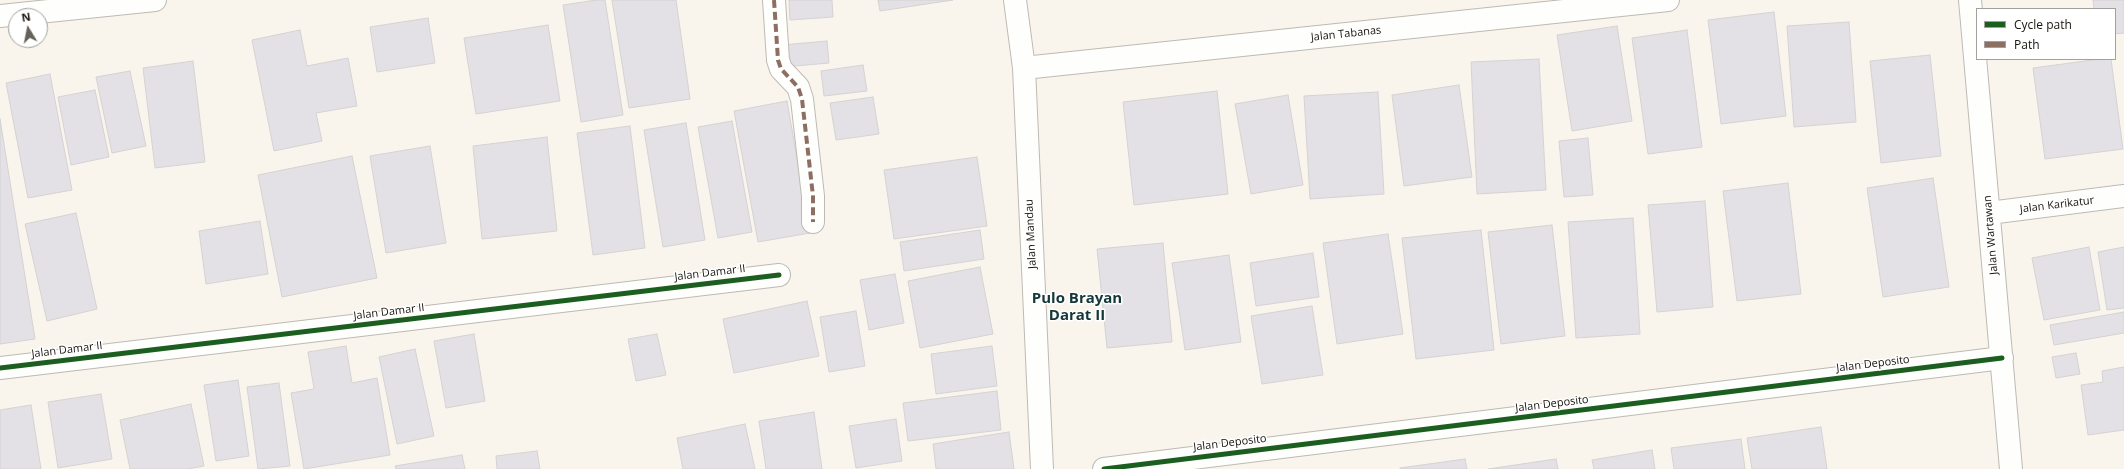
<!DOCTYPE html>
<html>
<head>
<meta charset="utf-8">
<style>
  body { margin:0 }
  #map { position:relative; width:2124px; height:469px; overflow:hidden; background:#f9f5ed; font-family:"Open Sans",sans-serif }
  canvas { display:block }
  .legend { position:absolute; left:1976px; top:8px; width:140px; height:52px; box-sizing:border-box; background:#fff; border:1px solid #a2a19e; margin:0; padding:5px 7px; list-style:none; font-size:12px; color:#17130d }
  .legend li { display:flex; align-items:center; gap:8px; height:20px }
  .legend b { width:20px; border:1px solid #a2a19e }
  .north { position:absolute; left:8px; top:8px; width:40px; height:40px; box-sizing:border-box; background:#fff; border:1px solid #a2a19e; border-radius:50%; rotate:350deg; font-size:11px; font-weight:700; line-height:16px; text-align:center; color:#17130d }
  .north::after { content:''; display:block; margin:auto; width:14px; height:18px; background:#66625b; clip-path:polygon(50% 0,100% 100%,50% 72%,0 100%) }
</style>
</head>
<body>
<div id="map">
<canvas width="2124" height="469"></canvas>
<ul class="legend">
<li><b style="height:5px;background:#1b5e20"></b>Cycle path</li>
<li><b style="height:5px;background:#8d6e63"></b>Path</li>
</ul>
<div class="north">N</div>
</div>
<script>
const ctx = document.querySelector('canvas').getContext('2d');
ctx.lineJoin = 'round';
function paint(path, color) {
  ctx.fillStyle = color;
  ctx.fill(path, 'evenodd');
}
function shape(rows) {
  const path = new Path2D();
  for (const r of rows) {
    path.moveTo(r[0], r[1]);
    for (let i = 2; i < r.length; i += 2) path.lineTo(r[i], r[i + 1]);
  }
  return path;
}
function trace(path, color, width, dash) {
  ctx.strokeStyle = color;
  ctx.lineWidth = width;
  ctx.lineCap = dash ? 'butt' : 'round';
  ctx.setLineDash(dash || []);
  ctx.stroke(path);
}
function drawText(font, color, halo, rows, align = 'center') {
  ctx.font = font + ' "Open Sans",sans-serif';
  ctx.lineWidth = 3;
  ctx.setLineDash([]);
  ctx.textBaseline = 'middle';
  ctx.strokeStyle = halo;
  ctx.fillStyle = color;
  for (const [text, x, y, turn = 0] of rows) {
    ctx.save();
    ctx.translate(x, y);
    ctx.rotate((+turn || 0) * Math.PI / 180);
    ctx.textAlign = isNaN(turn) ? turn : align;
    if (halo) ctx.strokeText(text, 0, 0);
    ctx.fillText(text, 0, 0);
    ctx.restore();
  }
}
const building = shape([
  [596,0,605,0,623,115,581,122,563,5,596,0],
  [612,0,676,0,690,99,629,108,612,0],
  [789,0,832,0,833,17,790,20,789,0],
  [878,0,953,0,880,11,878,0],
  [2093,0,2124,0,2124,33,2115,34,2115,9,2094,9,2093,0],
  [1774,12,1786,116,1721,124,1708,20,1774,12],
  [428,18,435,63,377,72,370,27,428,18],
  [1849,22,1856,122,1794,127,1787,26,1849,22],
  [548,25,560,101,476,114,464,38,548,25],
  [1617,26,1632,121,1572,131,1557,35,1617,26],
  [300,30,307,66,348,58,357,106,316,113,322,141,274,151,252,40,300,30],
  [1687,30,1702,147,1648,154,1632,38,1687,30],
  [827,41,829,63,784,67,782,45,827,41],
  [1930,55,1941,156,1881,163,1870,61,1930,55],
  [1539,59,1546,190,1477,194,1471,62,1539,59],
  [2100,59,2111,59,2123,149,2045,159,2033,68,2100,59],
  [193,61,205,162,155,168,143,68,193,61],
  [863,65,867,91,824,96,821,71,863,65],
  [130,71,146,146,112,153,96,77,130,71],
  [50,74,72,190,28,198,6,83,50,74],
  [1459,85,1472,177,1404,186,1392,95,1459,85],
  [95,90,109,157,71,165,58,97,95,90],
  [1217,91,1228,194,1134,205,1123,102,1217,91],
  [1378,92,1384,194,1310,199,1304,96,1378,92],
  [1288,95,1303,185,1251,194,1235,104,1288,95],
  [873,97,879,134,836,140,830,103,873,97],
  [787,101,810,233,758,242,734,111,787,101],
  [0,119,35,339,0,344,0,119],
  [732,121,752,232,718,238,698,127,732,121],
  [686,123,705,240,663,247,644,130,686,123],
  [630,126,645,248,593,255,577,133,630,126],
  [547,137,557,231,482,239,473,146,547,137],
  [1588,138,1593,195,1564,197,1559,141,1588,138],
  [430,146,446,243,386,253,370,156,430,146],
  [352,156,377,278,282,297,258,175,352,156],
  [977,157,987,226,894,239,884,170,977,157],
  [1933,178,1949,287,1883,297,1867,188,1933,178],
  [1788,183,1801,294,1737,301,1723,191,1788,183],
  [1705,201,1713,307,1657,312,1648,205,1705,201],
  [76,213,97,309,47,321,25,224,76,213],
  [1633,218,1640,334,1576,338,1568,222,1633,218],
  [260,221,268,274,206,284,199,231,260,221],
  [1552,225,1565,336,1501,344,1488,232,1552,225],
  [980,230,984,259,904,271,900,242,980,230],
  [1481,230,1494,350,1416,359,1402,238,1481,230],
  [1388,234,1403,334,1337,344,1323,243,1388,234],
  [1163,243,1172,342,1107,348,1097,249,1163,243],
  [2089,247,2100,310,2044,320,2032,258,2089,247],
  [2124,247,2124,308,2107,310,2098,252,2124,247],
  [1313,253,1319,297,1256,306,1250,263,1313,253],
  [1229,255,1241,342,1185,350,1172,263,1229,255],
  [980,267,993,334,920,348,908,281,980,267],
  [895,274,904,323,869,330,860,280,895,274],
  [807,301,819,356,734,373,723,319,807,301],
  [1312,306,1323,375,1262,384,1251,316,1312,306],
  [856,311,865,366,829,372,820,317,856,311],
  [2124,312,2124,333,2054,345,2050,325,2124,312],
  [474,334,485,401,446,408,434,341,474,334],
  [657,334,666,375,636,381,628,339,657,334],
  [346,346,352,383,377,378,390,455,304,469,291,393,314,389,308,352,346,346],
  [992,346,997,386,936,394,931,354,992,346],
  [415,349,434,436,397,444,379,357,415,349],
  [2076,353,2080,374,2056,378,2052,357,2076,353],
  [2124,367,2124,430,2088,435,2081,385,2103,382,2102,371,2124,367],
  [238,380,249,456,216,461,204,385,238,380],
  [279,383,290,466,258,469,247,387,279,383],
  [997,391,1001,430,908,441,903,403,997,391],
  [101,394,112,459,58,468,48,402,101,394],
  [191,404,204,466,188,469,130,469,120,420,191,404],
  [31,405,41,469,0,469,0,410,31,405],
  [814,412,822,469,766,469,759,421,814,412],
  [896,419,902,461,856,468,849,426,896,419],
  [745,424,755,469,683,469,677,438,745,424],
  [1821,427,1827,469,1752,469,1747,438,1821,427],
  [1009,432,1014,469,936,469,933,444,1009,432],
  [1741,439,1745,469,1674,469,1671,448,1741,439],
  [1652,450,1655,469,1594,469,1592,460,1652,450],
  [537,451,540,469,497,469,496,456,537,451],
  [462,455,465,469,396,469,395,466,462,455],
  [1465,459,1467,469,1400,469,1400,468,1465,459],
  [1556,459,1558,469,1488,469,1556,459]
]);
paint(building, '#e3e1e5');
trace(building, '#d4d2d2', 1);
const minor = shape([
  [774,0,778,60,781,69,798,87,802,99,813,196,813,222],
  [1015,0,1024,68,1042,469],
  [1970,0,2011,469],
  [0,16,155,0],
  [1024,68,1668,0],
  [1989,213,2124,196],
  [0,368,779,275],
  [1104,469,2002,358]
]);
trace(minor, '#bebab3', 24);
trace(minor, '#fefefc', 22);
trace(shape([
  [774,0,778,60,781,69,798,87,802,99,813,196,813,222]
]), '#8d6e63', 4, [8, 4]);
trace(shape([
  [0,368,779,275],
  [1104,469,2002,358]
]), '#1b5e20', 5);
drawText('11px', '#17130d', '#fff', [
  ["Jalan Tabanas",1346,34,-6],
  ["Jalan Karikatur",2057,205,-7],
  ["Jalan Mandau",1031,234,-93],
  ["Jalan Wartawan",1991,235,-95],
  ["Jalan Damar II",710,273,-7],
  ["Jalan Damar II",389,312,-7],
  ["Jalan Damar II",67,350,-7],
  ["Jalan Deposito",1873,364,-7],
  ["Jalan Deposito",1552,404,-7],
  ["Jalan Deposito",1230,443,-7]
]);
drawText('bold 15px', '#14373a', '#fff', [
  ["Pulo Brayan",1077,299],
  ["Darat II",1077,316]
]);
</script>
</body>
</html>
